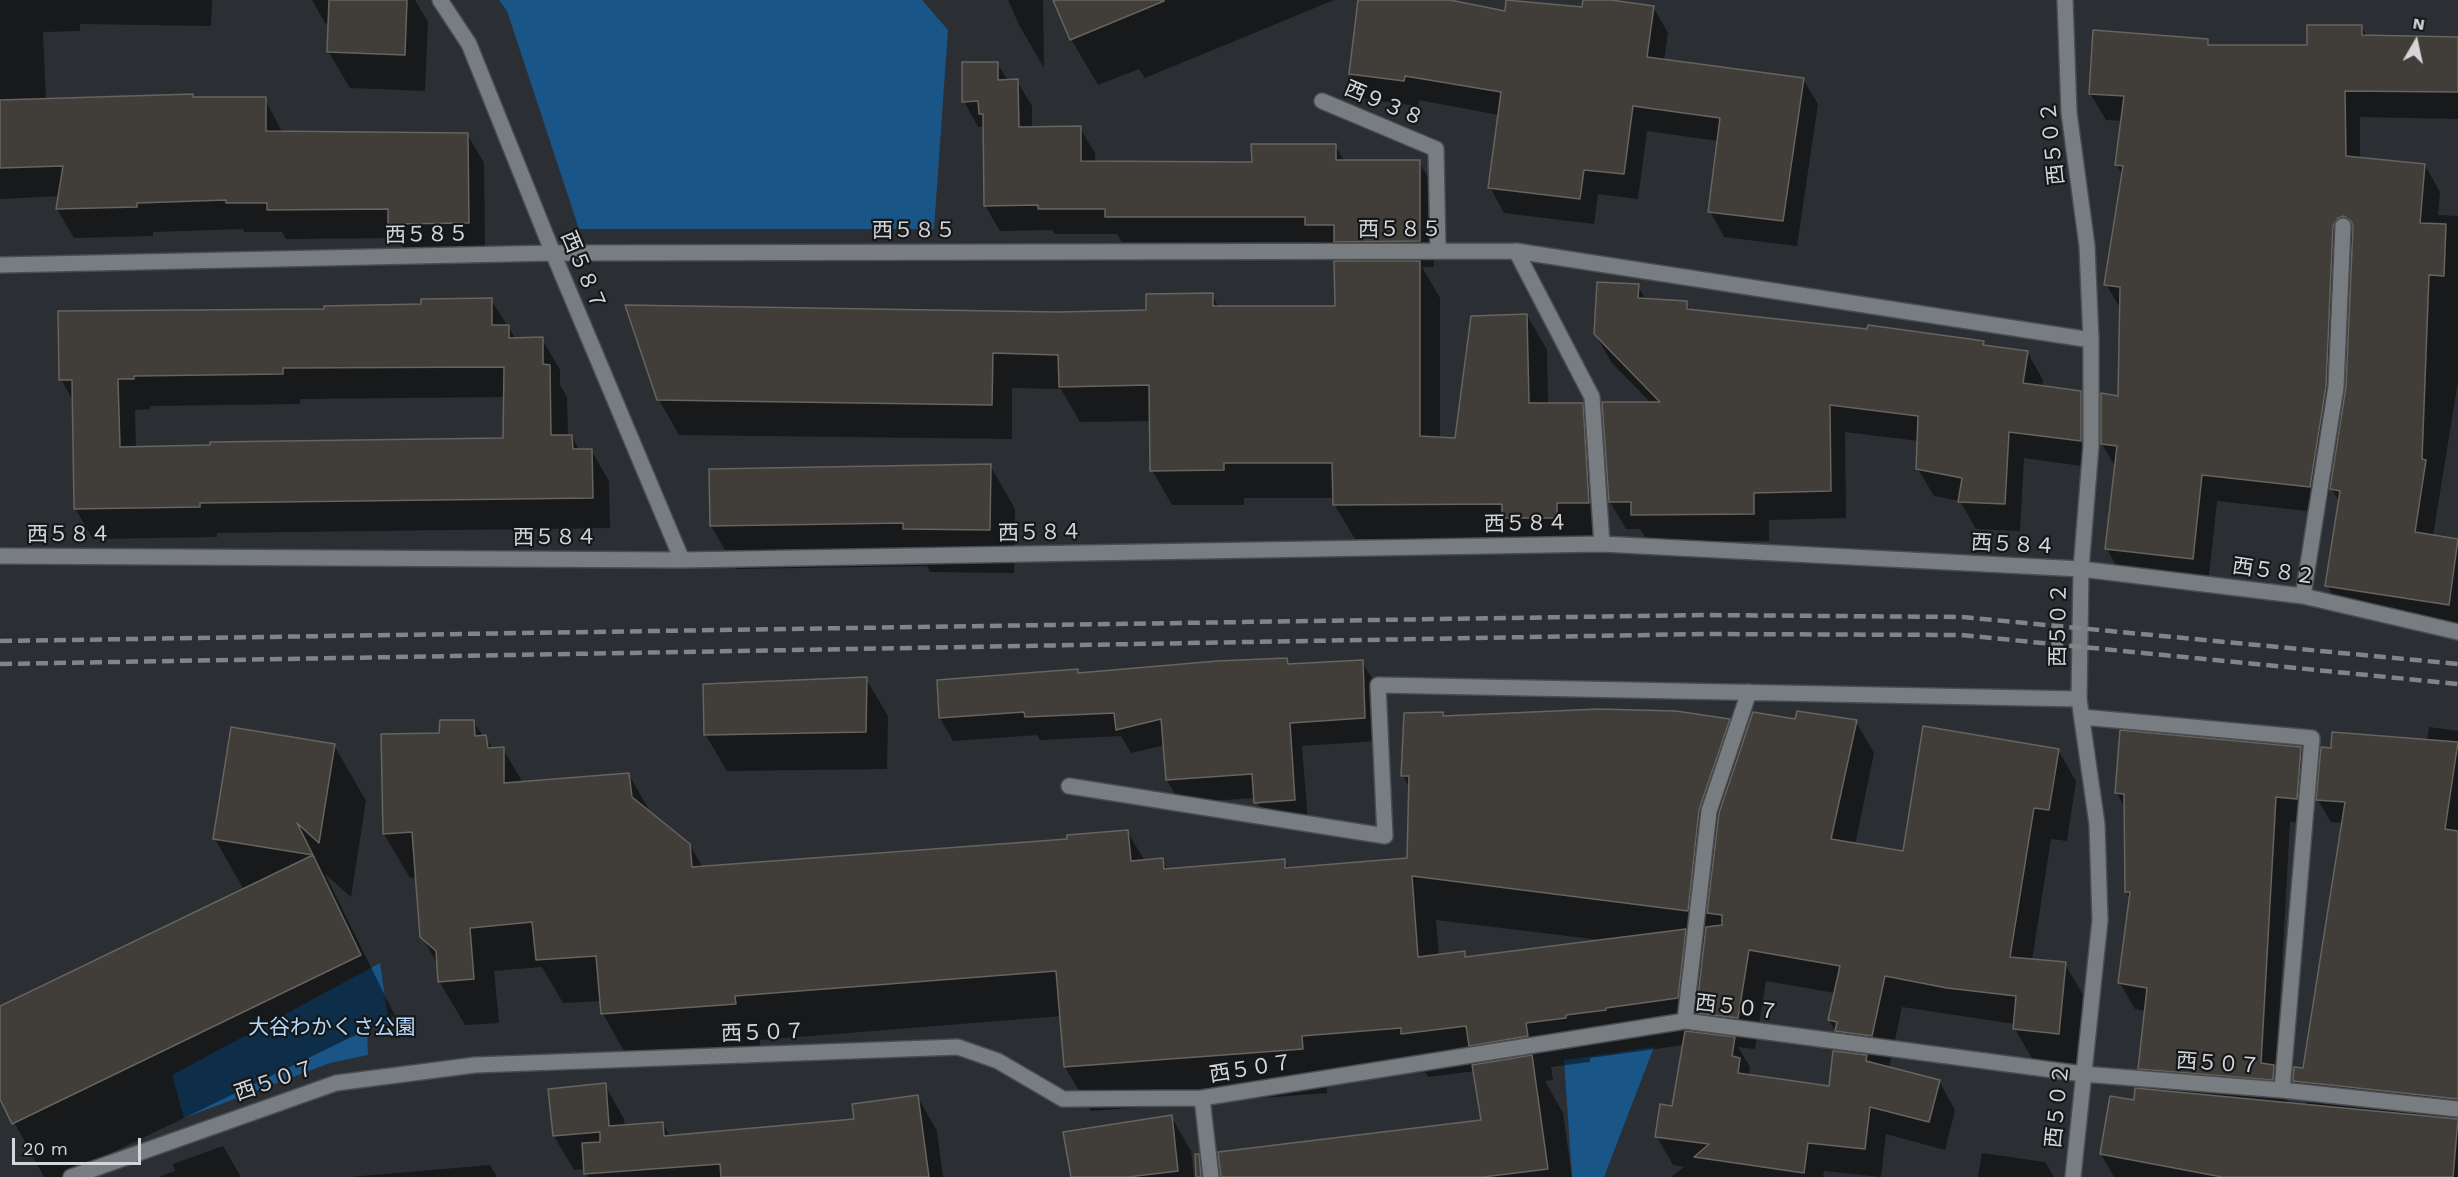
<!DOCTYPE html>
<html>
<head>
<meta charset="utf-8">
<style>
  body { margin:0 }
  #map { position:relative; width:2458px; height:1177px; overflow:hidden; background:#2b2f33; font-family:"Work Sans",sans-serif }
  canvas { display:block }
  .north { position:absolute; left:2386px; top:12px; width:60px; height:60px; -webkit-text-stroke:4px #151719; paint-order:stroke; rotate:9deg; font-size:16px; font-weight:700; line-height:24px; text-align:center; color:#d4d6d9 }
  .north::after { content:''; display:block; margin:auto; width:21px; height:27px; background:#d4d6d9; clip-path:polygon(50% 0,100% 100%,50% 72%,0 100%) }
  .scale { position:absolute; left:12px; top:1138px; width:129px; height:27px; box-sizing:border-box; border:3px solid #d4d6d9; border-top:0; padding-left:8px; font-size:18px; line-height:21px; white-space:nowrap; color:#d4d6d9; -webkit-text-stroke:4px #151719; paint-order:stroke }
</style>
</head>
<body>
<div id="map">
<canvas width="2458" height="1177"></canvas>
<div class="north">N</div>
<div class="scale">20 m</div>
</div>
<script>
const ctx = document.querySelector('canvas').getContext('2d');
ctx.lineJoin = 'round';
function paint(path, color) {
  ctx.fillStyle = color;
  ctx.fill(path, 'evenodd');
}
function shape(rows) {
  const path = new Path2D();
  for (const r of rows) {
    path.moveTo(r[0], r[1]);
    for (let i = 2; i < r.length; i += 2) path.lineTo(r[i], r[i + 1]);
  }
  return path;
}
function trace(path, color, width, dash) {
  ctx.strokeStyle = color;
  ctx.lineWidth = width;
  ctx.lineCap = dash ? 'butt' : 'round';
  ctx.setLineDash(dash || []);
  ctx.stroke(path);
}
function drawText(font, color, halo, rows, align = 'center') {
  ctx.font = font + ' "Work Sans","Noto Sans JP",sans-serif';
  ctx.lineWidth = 4.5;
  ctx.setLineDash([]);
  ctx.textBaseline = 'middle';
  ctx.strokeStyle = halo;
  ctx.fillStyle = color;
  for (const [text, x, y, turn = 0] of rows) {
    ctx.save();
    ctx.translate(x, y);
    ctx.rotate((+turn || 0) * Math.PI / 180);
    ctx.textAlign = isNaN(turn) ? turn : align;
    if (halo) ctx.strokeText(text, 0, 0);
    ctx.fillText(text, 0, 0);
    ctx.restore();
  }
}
paint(shape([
  [499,0,922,0,948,30,934,229,579,229,507,11],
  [380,963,389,1024,367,1027,368,1055,330,1063,184,1118,172,1075],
  [1654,1047,1604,1177,1572,1177,1564,1060]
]), '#195587');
paint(shape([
  [0,0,212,0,211,26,80,24,80,31,43,32,46,100,265,99,282,132,467,134,484,163,485,252,406,253,398,238,286,239,282,232,244,232,243,229,153,232,153,236,74,238,57,209,60,196,0,199],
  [312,0,415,0,428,22,425,91,350,88,328,51,329,24,325,23],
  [1008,0,1043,0,1044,68,1019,25],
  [1055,0,1334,0,1145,78,1139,69,1098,85,1071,39],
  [1360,0,1442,0,1506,12,1508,0,1583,8,1584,0,1600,0,1653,7,1668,33,1664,61,1803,79,1818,104,1797,246,1724,237,1710,211,1718,141,1647,131,1638,199,1598,194,1594,224,1504,213,1490,187,1499,115,1419,100,1418,106,1365,99,1350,73],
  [2362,27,2367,37,2458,38,2458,119,2360,117,2360,159,2425,165,2440,192,2438,215,2458,216,2458,381,2433,536,2458,540,2458,630,2342,612,2327,585,2340,503,2330,486,2325,513,2217,501,2208,585,2122,576,2107,549,2116,468,2102,444,2120,398,2121,310,2106,284,2123,176,2117,165,2122,121,2106,120,2090,93,2207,40,2211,47,2308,47],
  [2353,244,2347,388,2343,414,2341,414,2348,253],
  [997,63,1008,81,1017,81,1032,106,1032,128,1080,128,1095,153,1095,162,1253,164,1335,145,1345,162,1419,162,1434,187,1434,267,1422,267,1440,298,1440,439,1457,440,1527,315,1547,350,1548,404,1582,404,1602,439,1609,538,1577,538,1577,553,1524,552,1516,539,1355,539,1334,504,1334,498,1244,498,1244,505,1172,505,1152,470,1151,421,1080,422,1061,389,1012,388,1012,439,679,435,659,400,1058,314,1148,312,1212,295,1219,308,1336,307,1348,263,1341,250,1321,251,1316,242,1122,242,1117,234,1055,234,1052,230,1000,231,985,205,985,126,978,127,964,101],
  [1638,286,1646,300,1686,303,1691,311,1983,342,1985,346,2027,352,2043,380,2042,387,2080,392,2096,420,2096,468,2024,458,2020,531,1976,529,1960,501,1934,496,1918,469,1919,441,1845,432,1846,518,1769,520,1769,541,1648,542,1640,529,1626,529,1610,502,1652,404,1611,362,1595,334],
  [491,300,516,339,542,339,560,370,560,385,567,397,568,436,572,436,579,450,591,450,609,481,610,528,217,533,217,537,93,539,75,508,73,401,61,379,326,310],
  [505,397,505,440,136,448,135,410,150,409,150,406,300,404,300,399],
  [990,465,1015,509,1014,573,930,572,927,566,736,569,711,526],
  [1287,660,1290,666,1362,662,1376,685,1377,741,1302,746,1308,823,1269,826,1255,798,1180,803,1167,780,1165,745,1131,753,1121,736,1040,740,1037,735,953,741,940,718,1077,670,1080,674],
  [866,679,888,716,887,769,727,771,705,734],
  [1443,714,1445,718,1729,720,1743,745,1796,721,1856,722,1874,753,1855,845,1904,853,2058,750,2076,781,2067,841,2051,839,2032,960,2065,964,2083,995,2077,1064,2033,1060,2015,1029,2015,1024,1902,1007,1889,1068,1939,1081,1955,1110,1945,1150,1886,1134,1881,1177,1824,1171,1823,1177,1671,1177,1684,1167,1673,1165,1657,1137,1674,1107,1684,1045,1590,1058,1590,1062,1551,1067,1553,1080,1545,1081,1563,1113,1572,1177,1251,1177,1483,1122,1475,1071,1428,1077,1425,1072,1326,1080,1327,1093,1091,1111,1065,1067,1061,1016,760,1040,760,1048,628,1058,603,1014,602,1001,563,1003,542,967,494,971,499,1023,465,1025,439,981,438,965,422,937,417,877,410,878,384,834,440,735,473,722,493,749,503,749,523,783,629,775,652,815,689,844,703,868,1069,840,1127,831,1145,861,1162,860,1168,870,1284,861,1289,869,1408,859,1410,788,1403,776,1406,715],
  [1436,920,1601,940,1467,958,1464,953,1439,956],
  [1697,952,1704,953,1703,962],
  [1766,981,1835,993,1829,1020,1849,1054,1830,1088,1749,1076,1750,1067,1738,1047,1755,1049],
  [1704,1025,1711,1036,1703,1035],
  [2429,727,2458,731,2458,1177,2114,1177,2101,1154,2135,1102,2152,1091,2139,1068,2146,1011,2135,1009,2120,983,2130,899,2126,892,2125,808,2117,793,2301,748,2315,774,2311,824,2290,822,2276,1071,2288,1092,2287,1104,2308,1106,2294,1081,2304,1069,2343,823,2331,822,2318,800,2427,741],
  [334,745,366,801,351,897,325,874,395,1016,62,1177,44,1177,0,1096,0,1008,244,890,215,839],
  [605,1085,624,1119,625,1126,663,1124,670,1137,855,1120,917,1096,937,1131,943,1177,588,1177,585,1169,574,1170,554,1136,550,1091],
  [1171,1116,1191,1151,1194,1177,1072,1177],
  [223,1146,241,1177,158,1177,175,1171,173,1164],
  [1982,1153,2045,1162,2054,1177,1978,1177],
  [490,1165,497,1177,350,1177]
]), '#0007');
const building = shape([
  [329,0,407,0,405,55,327,52,329,0],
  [1053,0,1164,0,1164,1,1070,40,1053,0],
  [1358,0,1450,0,1505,11,1506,0,1582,7,1583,0,1611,0,1654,6,1647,57,1804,78,1783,221,1708,212,1720,118,1633,106,1624,174,1584,170,1580,199,1488,188,1501,92,1405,76,1404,81,1349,74,1358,0],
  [2307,25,2362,25,2362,35,2458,37,2458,92,2345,91,2346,156,2425,164,2420,223,2446,224,2444,276,2429,275,2422,459,2426,460,2415,532,2458,539,2449,605,2325,586,2340,491,2330,489,2346,387,2353,226,2351,221,2344,216,2338,218,2333,226,2326,386,2310,487,2202,475,2193,559,2105,549,2117,446,2101,444,2101,393,2118,396,2120,287,2104,285,2123,166,2115,165,2124,96,2089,94,2093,30,2208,39,2208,45,2307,45,2307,25],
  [962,62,998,62,998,80,1018,79,1019,127,1081,126,1081,161,1252,162,1251,144,1336,144,1336,160,1420,160,1420,241,1334,242,1334,225,1305,225,1305,217,1105,217,1105,209,1038,209,1038,205,984,206,983,114,979,114,978,101,962,102,962,62],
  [193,94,193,97,266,97,266,131,468,133,469,223,388,224,388,209,267,210,267,203,226,203,226,200,137,203,137,207,56,209,63,166,0,168,0,100,193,94],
  [1334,261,1420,261,1420,436,1455,438,1471,316,1527,314,1529,403,1583,403,1589,503,1557,503,1557,518,1502,518,1502,504,1333,505,1332,463,1224,463,1224,470,1150,471,1149,385,1059,387,1058,355,993,353,992,405,657,400,625,305,1058,312,1146,310,1146,294,1213,293,1213,306,1335,306,1334,261],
  [1597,282,1639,284,1638,298,1687,301,1687,309,1867,329,1868,325,1984,341,1983,345,2028,351,2023,383,2081,391,2081,441,2009,432,2005,504,1958,502,1962,478,1916,469,1918,416,1830,405,1831,491,1754,493,1754,514,1631,515,1631,502,1609,502,1602,402,1660,402,1594,334,1597,282],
  [492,298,492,325,509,325,509,338,543,337,543,364,550,365,551,435,572,435,573,449,592,449,593,498,200,503,200,507,74,509,72,380,59,380,58,311,324,309,324,306,421,304,421,299,492,298],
  [504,367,503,438,210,442,210,445,120,447,118,379,134,379,134,376,283,374,283,368,504,367],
  [991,464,990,530,903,529,903,523,710,526,709,469,991,464],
  [1287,658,1288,664,1363,660,1365,718,1290,723,1295,800,1254,803,1252,774,1166,780,1161,719,1116,730,1114,713,1025,717,1024,712,939,718,937,680,1078,669,1078,673,1217,661,1287,658],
  [867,677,866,732,704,735,703,684,867,677],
  [1599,709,1676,711,1730,719,1699,810,1688,911,1412,876,1418,957,1465,951,1465,957,1686,929,1678,998,1606,1008,1606,1010,1566,1015,1566,1018,1526,1023,1528,1036,1469,1046,1466,1026,1401,1034,1401,1028,1302,1036,1303,1049,1064,1067,1056,971,735,996,736,1004,601,1014,596,956,536,960,532,922,470,928,474,979,438,982,436,951,420,937,412,832,383,834,381,734,439,733,440,720,474,720,475,736,486,735,488,748,504,747,504,783,629,773,632,797,690,844,692,867,1067,839,1067,835,1128,830,1131,861,1163,858,1164,869,1285,859,1285,868,1407,858,1409,776,1401,776,1404,713,1443,712,1443,716,1599,709],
  [1797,711,1857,720,1831,839,1903,851,1923,726,2059,749,2049,810,2034,808,2010,957,2066,962,2059,1034,2013,1029,2016,996,1947,988,1885,976,1872,1036,1835,1031,1837,1022,1828,1020,1840,966,1749,950,1738,1018,1696,1013,1706,927,1722,925,1722,915,1707,913,1719,813,1753,712,1795,719,1797,711],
  [231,727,335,744,319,843,297,823,313,855,213,839,231,727],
  [2120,730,2301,747,2297,799,2276,797,2261,1063,2274,1065,2273,1080,2138,1069,2147,988,2118,983,2130,892,2125,892,2124,794,2115,793,2120,730],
  [2332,732,2458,742,2445,829,2458,831,2458,1099,2293,1081,2294,1067,2303,1068,2345,802,2316,800,2321,747,2331,748,2332,732],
  [313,855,361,955,12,1124,0,1099,0,1006,313,855],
  [1685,1031,1735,1037,1732,1056,1740,1058,1738,1073,1829,1086,1833,1051,1867,1055,1866,1061,1940,1080,1929,1122,1870,1107,1865,1149,1808,1143,1804,1173,1694,1157,1709,1144,1655,1137,1660,1104,1672,1106,1685,1031],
  [1532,1055,1548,1169,1483,1177,1221,1177,1218,1152,1481,1120,1472,1065,1532,1055],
  [606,1083,609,1126,663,1122,664,1136,854,1119,852,1104,918,1095,929,1177,721,1177,720,1164,584,1174,582,1143,600,1142,600,1132,553,1136,548,1089,606,1083],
  [2135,1088,2458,1119,2453,1177,2222,1177,2100,1154,2110,1096,2134,1100,2135,1088],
  [1172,1115,1178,1171,1128,1177,1071,1177,1063,1132,1172,1115],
  [1195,1154,1199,1154,1201,1177,1196,1177,1195,1154]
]);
paint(building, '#413e39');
trace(building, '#67645f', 1.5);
const minor = shape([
  [440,0,469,44,553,253,682,560],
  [2065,0,2069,113,2087,246,2091,340,2091,446,2081,569,2079,699,2097,824,2100,920,2073,1177],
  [1322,101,1436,149,1438,251],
  [1516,251,2091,340],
  [0,265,553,253,1516,251,1592,397,1602,544],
  [0,556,682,560,1602,544,2081,569,2303,596,2458,632],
  [2303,596,2336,387,2343,226],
  [2082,717,2312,738,2282,1090],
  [1069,786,1385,836,1378,685,2079,699],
  [1685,1021,1709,811,1749,692],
  [1202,1098,1211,1177],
  [71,1177,336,1083,475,1065,958,1047,998,1061,1063,1099,1202,1098,1685,1021,2083,1074,2282,1090,2458,1109]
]);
trace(minor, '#494c50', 18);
trace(minor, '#787d82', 15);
trace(shape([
  [0,641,1703,615,1962,617,2458,664],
  [0,664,1703,634,1961,635,2458,684]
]), '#828588', 4.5, [12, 6]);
drawText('21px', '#d4d6d9', '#151719', [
  ["西９３８",1384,104,23],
  ["西５０２",2053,143,-96],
  ["西５８５",1400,230],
  ["西５８５",914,231],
  ["西５８５",427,235,-1],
  ["西５８７",583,271,67],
  ["西５８４",1526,524,-1],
  ["西５８４",1040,533,-1],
  ["西５８４",69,535],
  ["西５８４",555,538],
  ["西５８４",2013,545,3],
  ["西５８２",2274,572,8],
  ["西５０２",2059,625,-89],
  ["西５０７",1737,1008,7],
  ["西５０７",763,1033,-2],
  ["西５０７",2218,1064,4],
  ["西５０７",1251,1069,-9],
  ["西５０７",275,1081,-19],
  ["西５０２",2058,1106,-84]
]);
drawText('21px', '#b3d8fc', '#151719', [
  ["大谷わかくさ公園",332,1028]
]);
</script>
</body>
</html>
